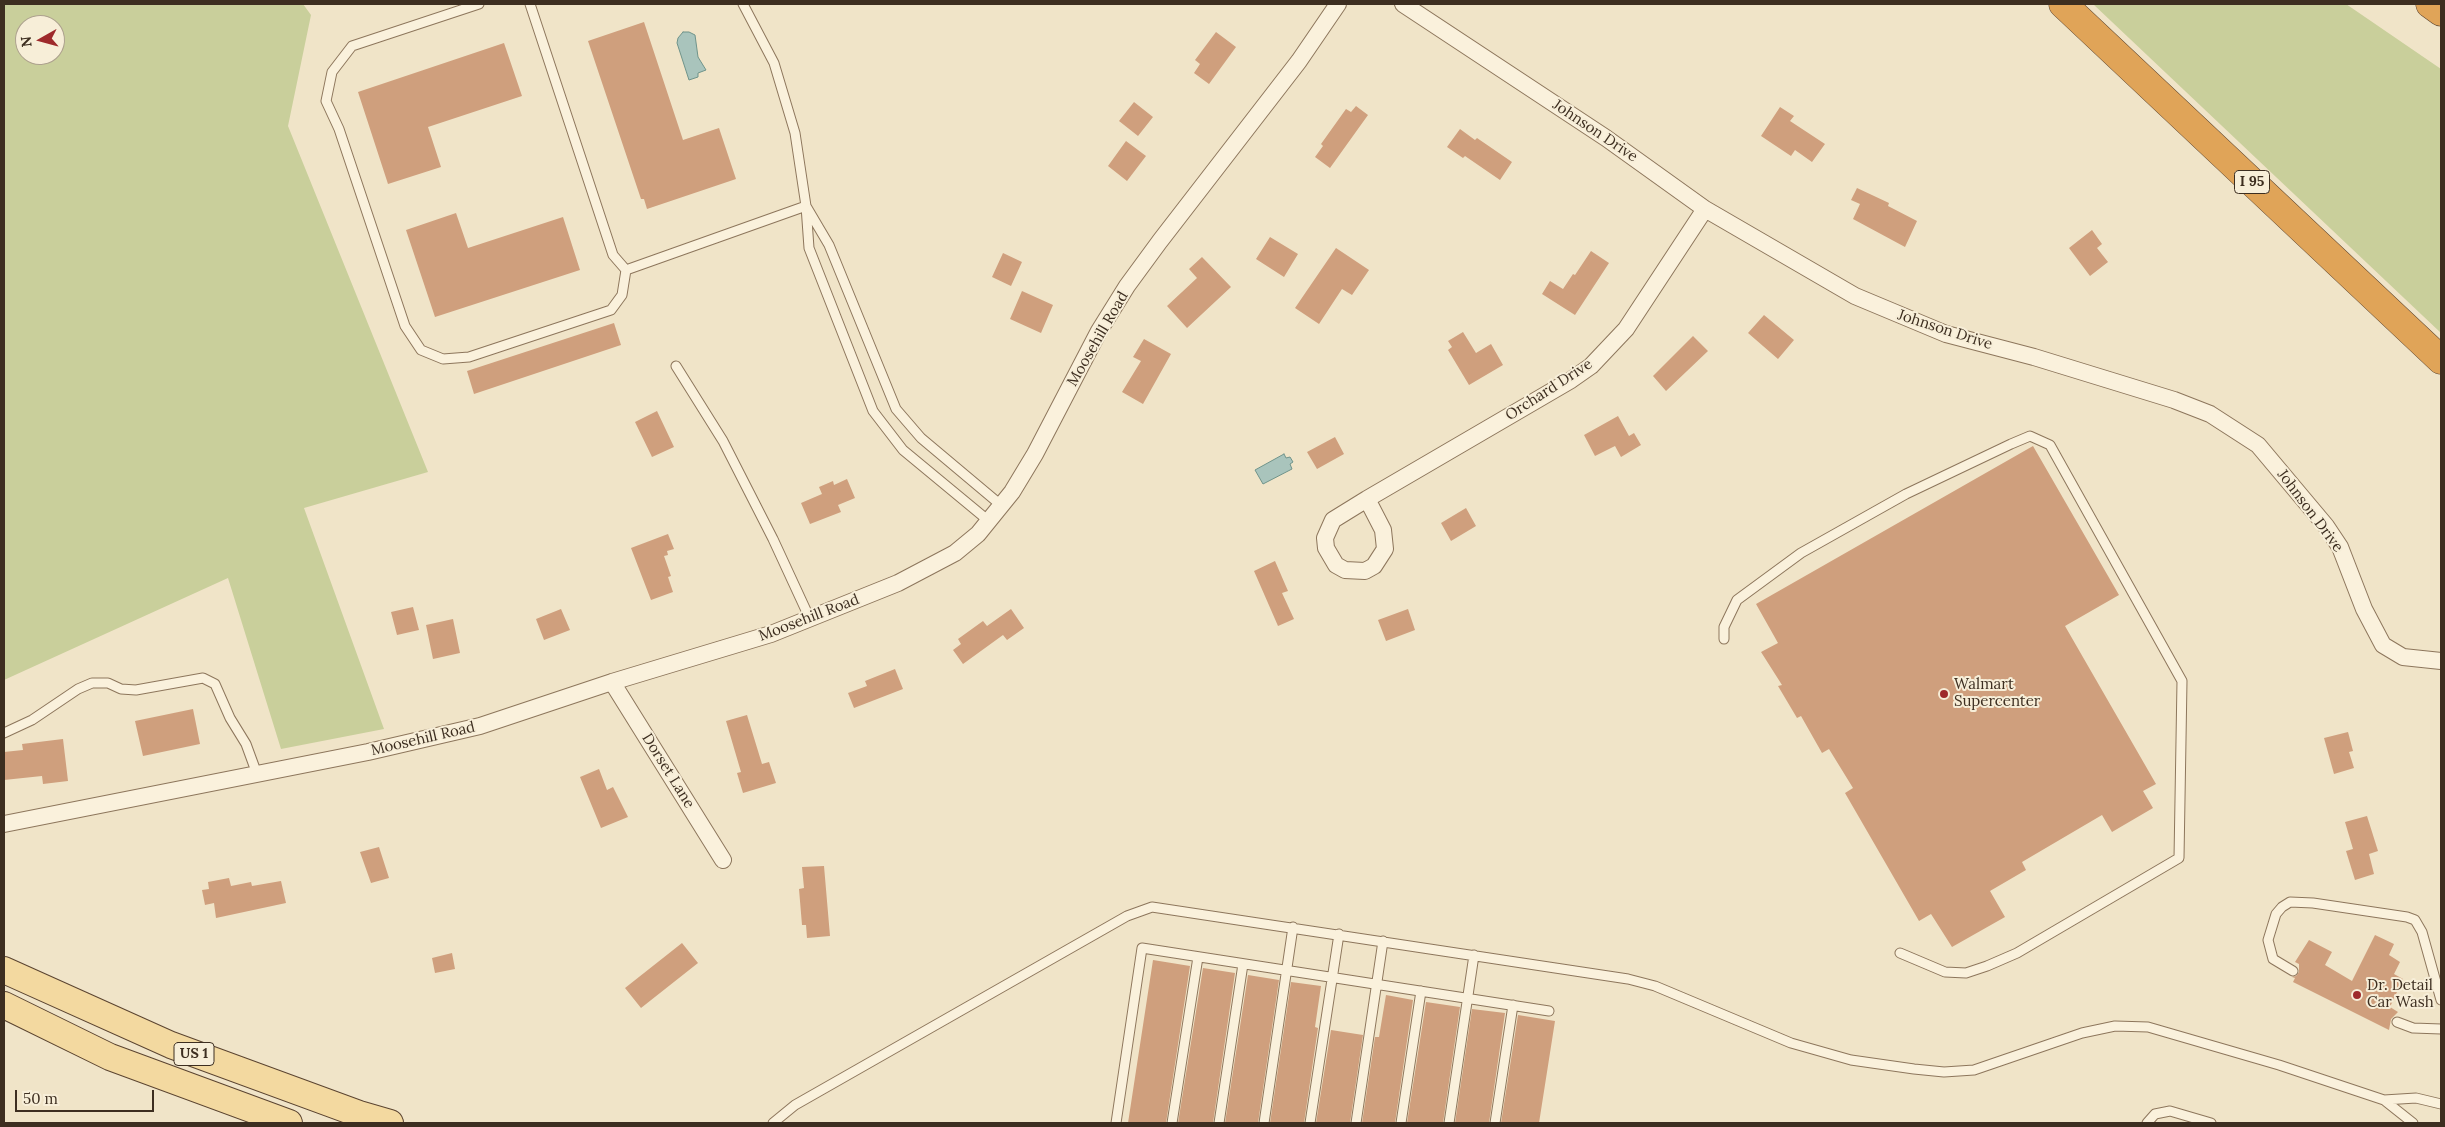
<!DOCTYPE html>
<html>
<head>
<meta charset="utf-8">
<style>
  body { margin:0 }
  #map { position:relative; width:2445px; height:1127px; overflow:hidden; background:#f0e4c8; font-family:Lora,serif }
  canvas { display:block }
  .frame { position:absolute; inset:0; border:5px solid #3d2e20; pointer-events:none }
  .north { position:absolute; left:15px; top:15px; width:50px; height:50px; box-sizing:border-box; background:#f7eed8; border:1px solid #ada18e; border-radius:50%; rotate:263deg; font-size:14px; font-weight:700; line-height:20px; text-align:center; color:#3d2e20 }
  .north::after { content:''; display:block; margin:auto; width:18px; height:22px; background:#9e2a2b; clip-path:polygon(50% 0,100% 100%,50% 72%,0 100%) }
  .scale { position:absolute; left:15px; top:1090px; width:139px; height:22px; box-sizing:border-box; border:2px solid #3d2e20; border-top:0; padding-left:6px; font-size:15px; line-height:18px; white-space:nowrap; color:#3d2e20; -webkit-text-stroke:4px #f7eed8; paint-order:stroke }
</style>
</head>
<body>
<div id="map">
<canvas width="2445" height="1127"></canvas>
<div class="frame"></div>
<div class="north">N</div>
<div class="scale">50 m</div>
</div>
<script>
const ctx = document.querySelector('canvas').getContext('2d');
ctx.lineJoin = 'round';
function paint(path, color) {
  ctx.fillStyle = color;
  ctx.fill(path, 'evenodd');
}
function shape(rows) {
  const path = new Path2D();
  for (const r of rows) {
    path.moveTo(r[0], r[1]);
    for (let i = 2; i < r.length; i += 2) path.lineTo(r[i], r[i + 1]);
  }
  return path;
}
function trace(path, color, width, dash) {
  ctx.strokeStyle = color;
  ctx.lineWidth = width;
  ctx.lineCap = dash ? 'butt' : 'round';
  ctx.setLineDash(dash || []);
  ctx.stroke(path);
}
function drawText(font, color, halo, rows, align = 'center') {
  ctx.font = font + ' Lora,serif';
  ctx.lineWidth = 4;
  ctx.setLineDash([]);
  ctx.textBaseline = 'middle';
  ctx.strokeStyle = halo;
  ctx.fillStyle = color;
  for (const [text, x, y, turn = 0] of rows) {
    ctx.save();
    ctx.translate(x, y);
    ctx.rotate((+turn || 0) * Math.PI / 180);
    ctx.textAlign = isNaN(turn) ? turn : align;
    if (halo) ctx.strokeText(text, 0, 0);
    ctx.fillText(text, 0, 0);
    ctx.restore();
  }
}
paint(shape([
  [4,4,303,4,311,15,288,126,428,472,304,508,384,729,281,749,228,578,4,680],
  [25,25,55,25,55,55,25,55],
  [2093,4,2346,4,2441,69,2441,333]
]), '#c9cf9b');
const water = shape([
  [683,32,689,32,695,35,698,57,706,70,698,73,698,77,689,80,677,43,678,38,683,32],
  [1284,454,1286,458,1290,457,1293,462,1290,464,1292,469,1263,484,1255,470,1284,454]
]);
paint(water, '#a9c4bc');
trace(water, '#6f938a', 1);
paint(shape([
  [644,22,683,140,719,128,736,179,647,209,644,199,641,199,588,41],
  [1216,32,1236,47,1209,84,1194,73,1200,64,1195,60],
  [504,43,522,96,428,127,441,167,388,184,358,92],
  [1134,102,1153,117,1138,136,1119,121],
  [1356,106,1368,115,1330,168,1315,157,1323,146,1321,144,1346,109,1351,112],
  [1780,107,1794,116,1790,121,1825,144,1812,162,1795,150,1791,156,1761,136],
  [1460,129,1475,140,1477,138,1512,162,1500,180,1465,156,1463,158,1447,147],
  [1126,141,1146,156,1127,181,1108,166],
  [1857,188,1889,203,1888,206,1917,221,1905,247,1853,219,1860,204,1851,200],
  [456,213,468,248,563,217,580,270,435,317,406,230],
  [2092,230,2102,244,2097,248,2108,262,2090,276,2069,248],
  [1270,237,1298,254,1284,277,1256,259],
  [1336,248,1369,270,1352,295,1342,289,1319,324,1295,308],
  [1591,251,1609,263,1575,315,1542,294,1550,281,1563,289,1573,274,1575,275],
  [1003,253,1022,262,1011,286,992,277],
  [1202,257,1231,287,1187,328,1167,306,1197,278,1189,269],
  [1022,291,1053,305,1041,333,1010,319],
  [1764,315,1794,340,1778,359,1748,333],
  [614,323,621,345,474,394,467,371],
  [1463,332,1476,353,1491,344,1503,365,1469,385,1448,350,1452,347,1448,341],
  [1693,336,1708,351,1666,391,1653,376],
  [1144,339,1171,354,1143,404,1122,392,1141,361,1133,357],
  [657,411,674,447,652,457,635,422],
  [1618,416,1629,436,1634,433,1641,445,1621,457,1615,446,1595,456,1584,435],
  [1335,437,1344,454,1317,469,1307,452],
  [2033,446,2119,595,2065,626,2156,784,2143,791,2153,808,2112,832,2102,815,2022,862,2026,870,1990,891,2005,917,1952,947,1931,914,1919,921,1845,793,1853,788,1829,749,1822,753,1801,716,1797,718,1778,686,1782,685,1761,652,1778,643,1756,604],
  [847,479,855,498,838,505,841,512,810,524,801,503,822,494,819,487,833,481,834,485],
  [1466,508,1476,526,1451,541,1441,523],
  [668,534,674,549,667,551,668,555,664,556,671,576,668,577,673,592,651,600,631,548],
  [1275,561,1288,591,1282,593,1294,619,1278,626,1254,571],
  [413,607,419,630,397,635,391,612],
  [561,609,570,630,544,640,536,619],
  [1011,609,1024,628,1007,640,1003,635,963,664,953,650,961,644,958,639,983,621,987,626],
  [1408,609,1415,630,1386,641,1378,620],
  [453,619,460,653,433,659,426,625],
  [895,669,903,689,854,708,848,693,867,686,865,681],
  [193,709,200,744,143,756,135,721],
  [747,715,762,764,769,762,776,783,743,793,737,773,741,772,726,721],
  [2348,732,2353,751,2349,752,2354,768,2334,774,2324,738],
  [63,739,68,781,43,784,42,776,4,780,4,752,23,750,22,744],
  [599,769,607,790,613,787,628,817,601,828,580,777],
  [2367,816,2378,851,2369,854,2374,874,2355,880,2346,851,2353,849,2345,822],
  [379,847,389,878,371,883,360,852],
  [824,866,830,936,807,938,806,925,802,925,799,889,804,888,802,867],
  [229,878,231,886,251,882,252,886,281,881,286,903,216,918,214,903,205,905,202,890,209,889,208,882],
  [2375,935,2394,944,2389,955,2400,962,2394,974,2403,979,2390,1007,2398,1012,2391,1019,2389,1030,2293,982,2295,978,2292,977,2296,976,2299,972,2299,964,2295,962,2309,940,2332,952,2325,965,2352,981],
  [682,943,698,963,641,1008,625,988],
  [452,953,455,969,435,973,432,958],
  [1153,960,1190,966,1166,1123,1128,1123],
  [1203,968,1235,973,1213,1123,1178,1123],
  [1248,975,1279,980,1258,1123,1225,1123],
  [1291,982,1321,986,1315,1027,1318,1028,1304,1123,1270,1123],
  [1386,995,1413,1000,1395,1123,1362,1123,1375,1037,1379,1037],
  [1426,1002,1460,1007,1443,1123,1407,1123],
  [1472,1009,1505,1013,1489,1123,1455,1123],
  [1518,1015,1555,1021,1539,1123,1501,1123],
  [1331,1030,1363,1035,1350,1123,1316,1123]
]), '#cf9f7d');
const lane = shape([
  [479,4,352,46,332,72,326,101,339,129,405,326,421,350,443,359,469,357,611,310,622,295,626,270,806,206,795,133,774,63,743,4],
  [530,4,613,255,626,270],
  [806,206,809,248,873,411,903,450,990,522],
  [806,206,829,245,896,409,921,438,1002,506],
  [676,366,723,441,773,539,810,619],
  [1724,639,1724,627,1737,600,1801,553,1906,494,2011,444,2030,436,2050,445,2182,681,2179,858,2017,953,1987,966,1966,973,1945,972,1900,953],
  [4,733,32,720,78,689,92,683,108,683,121,689,136,690,203,678,215,684,230,718,246,744,257,774],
  [2293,971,2273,959,2268,940,2276,914,2282,907,2290,902,2313,903,2407,917,2415,920,2422,932,2441,1000],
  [2397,1022,2413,1028,2441,1029],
  [2384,1100,2416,1098,2441,1104],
  [773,1123,795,1105,1127,916,1152,907,1628,979,1655,986,1791,1043,1851,1060,1914,1069,1944,1072,1974,1070,2082,1033,2115,1026,2148,1027,2279,1065,2384,1100,2413,1123],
  [1116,1123,1142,948,1549,1011],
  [1172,1123,1198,957],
  [1219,1123,1243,964],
  [1264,1123,1293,927],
  [1310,1123,1339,934],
  [1356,1123,1383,941],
  [1401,1123,1421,991],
  [1449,1123,1474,955],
  [1495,1123,1513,1005],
  [2147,1123,2155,1114,2170,1111,2211,1123]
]);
const street = shape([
  [1403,4,1606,138,1705,209,1855,296,1946,334,2034,357,2174,400,2210,414,2258,445,2326,526,2340,547,2364,609,2383,645,2403,657,2441,661],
  [1367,499,1383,530,1385,549,1374,566,1365,571,1345,570,1336,565,1326,548,1325,538,1333,520,1367,499,1571,380,1591,366,1626,329,1705,209],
  [612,682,723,860],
  [4,824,368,752,480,726,612,682,771,634,898,583,955,553,978,534,1012,492,1035,454,1099,331,1127,286,1160,241,1299,61,1338,4]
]);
const primary = shape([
  [4,970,171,1045,359,1114,390,1123],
  [4,1005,110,1057,289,1123]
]);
const highway = shape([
  [2063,4,2441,360],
  [2430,4,2441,12]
]);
trace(lane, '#8d765c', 11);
trace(street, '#8d765c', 18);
trace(primary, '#5b4430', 28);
trace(highway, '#5b4430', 29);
trace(lane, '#faf1dc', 9);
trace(street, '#faf1dc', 16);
trace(primary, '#f3d9a0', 26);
trace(highway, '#e0a458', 28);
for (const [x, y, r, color] of [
  [1944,694,5,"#9e2a2b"],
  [2357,995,5,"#9e2a2b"]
]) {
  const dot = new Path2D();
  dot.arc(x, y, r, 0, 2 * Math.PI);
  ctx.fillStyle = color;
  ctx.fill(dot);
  trace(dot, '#f7eed8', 2);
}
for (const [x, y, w] of [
  [2252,182,35],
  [194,1054,40]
]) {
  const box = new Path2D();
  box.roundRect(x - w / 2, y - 11.5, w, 23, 4);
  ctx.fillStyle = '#f7eed8';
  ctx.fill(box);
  trace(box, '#3d2e20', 1);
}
drawText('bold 14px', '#3d2e20', null, [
  ["I 95",2252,182],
  ["US 1",194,1054]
]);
drawText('15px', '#3d2e20', '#f7eed8', [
  ["Johnson Drive",1595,131,34],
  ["Johnson Drive",1945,330,18],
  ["Moosehill Road",1098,339,-60],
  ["Orchard Drive",1549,390,-33],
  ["Johnson Drive",2310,511,53],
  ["Moosehill Road",809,618,-21],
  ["Moosehill Road",423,739,-13],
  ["Dorset Lane",668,771,58]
]);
drawText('15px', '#3d2e20', '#f7eed8', [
  ["Walmart",1954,685],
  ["Supercenter",1954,702],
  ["Dr. Detail",2367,986],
  ["Car Wash",2367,1003]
], 'left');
</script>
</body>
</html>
